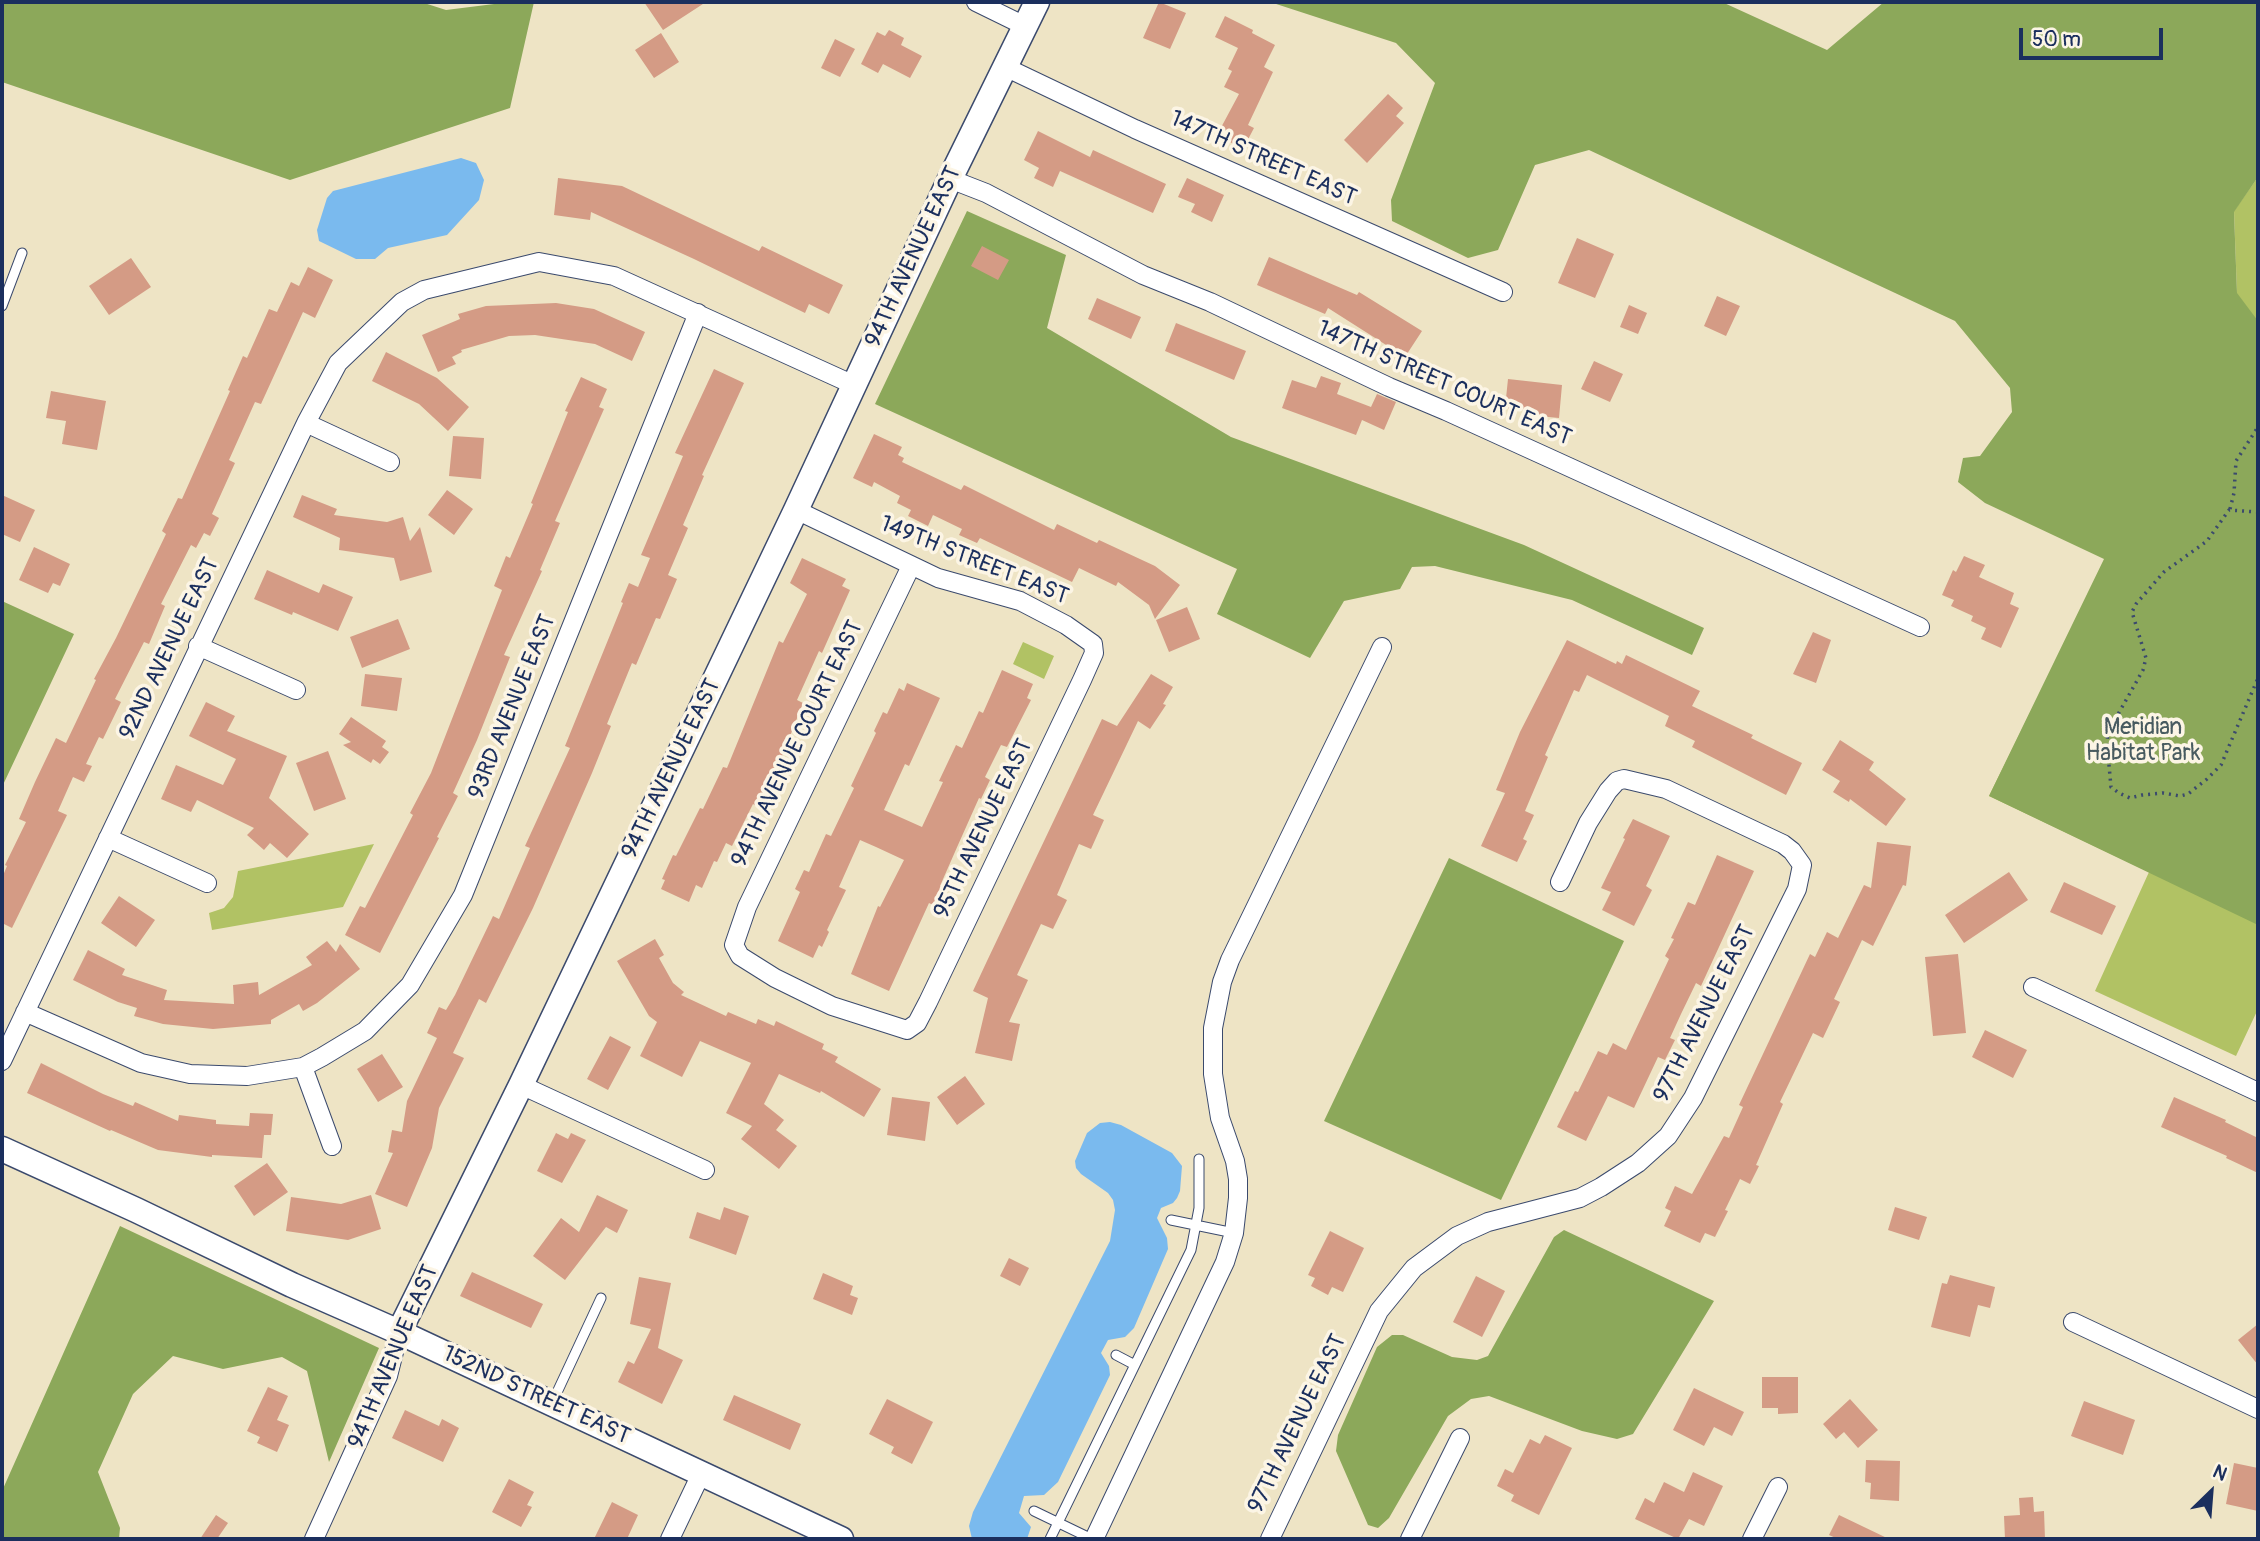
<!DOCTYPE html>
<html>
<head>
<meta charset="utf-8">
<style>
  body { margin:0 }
  #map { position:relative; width:2260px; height:1541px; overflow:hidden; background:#eee4c5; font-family:Pangolin,sans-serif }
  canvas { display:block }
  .frame { position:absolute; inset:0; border:4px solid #1b2f5e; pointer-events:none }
  .north { position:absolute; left:2176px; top:1457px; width:70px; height:70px; -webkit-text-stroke:5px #fcf5e5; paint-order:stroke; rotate:25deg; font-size:19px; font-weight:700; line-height:28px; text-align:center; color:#1b2f5e }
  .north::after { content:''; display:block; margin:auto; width:24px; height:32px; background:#1b2f5e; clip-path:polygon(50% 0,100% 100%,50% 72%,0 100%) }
  .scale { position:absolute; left:2019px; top:28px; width:144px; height:32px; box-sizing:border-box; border:4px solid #1b2f5e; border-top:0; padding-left:9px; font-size:21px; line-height:24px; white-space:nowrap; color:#1b2f5e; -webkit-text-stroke:5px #fcf5e5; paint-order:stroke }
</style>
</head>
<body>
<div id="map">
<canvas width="2260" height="1541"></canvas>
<div class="frame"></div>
<div class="north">N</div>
<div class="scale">50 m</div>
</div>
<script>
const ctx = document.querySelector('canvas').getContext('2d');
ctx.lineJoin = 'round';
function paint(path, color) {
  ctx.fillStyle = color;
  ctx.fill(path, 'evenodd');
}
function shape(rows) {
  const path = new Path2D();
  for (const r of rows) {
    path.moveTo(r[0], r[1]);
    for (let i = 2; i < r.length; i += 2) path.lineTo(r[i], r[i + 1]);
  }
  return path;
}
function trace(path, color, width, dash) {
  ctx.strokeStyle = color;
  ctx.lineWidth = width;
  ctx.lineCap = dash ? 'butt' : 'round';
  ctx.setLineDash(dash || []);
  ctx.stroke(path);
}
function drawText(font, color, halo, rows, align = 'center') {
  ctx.font = font + ' Pangolin,sans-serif';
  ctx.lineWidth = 7;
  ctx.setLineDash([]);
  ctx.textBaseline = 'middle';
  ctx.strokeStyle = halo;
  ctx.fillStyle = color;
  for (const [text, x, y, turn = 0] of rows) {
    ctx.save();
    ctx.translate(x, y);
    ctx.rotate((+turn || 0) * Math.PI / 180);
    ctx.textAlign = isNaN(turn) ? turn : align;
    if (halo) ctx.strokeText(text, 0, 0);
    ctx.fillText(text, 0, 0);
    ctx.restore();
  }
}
paint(shape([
  [2258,177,2258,1009,2236,1056,2095,991,2149,872,1989,796,2237,293,2234,211],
  [1023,642,1054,656,1044,679,1013,664],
  [374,844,343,907,212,930,209,913,224,908,233,897,238,871]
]), '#b1c264');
paint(shape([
  [2,2,421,2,446,10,510,2,534,2,510,108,290,180,2,82],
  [1270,2,1722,2,1827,50,1884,2,2258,2,2258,177,2234,212,2237,293,2258,321,2258,925,1989,796,2104,559,1985,503,1958,482,1963,458,1980,456,2012,412,2010,388,1955,321,1589,150,1535,165,1498,250,1468,258,1392,221,1391,200,1435,83,1396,43],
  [967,211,1066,255,1047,328,1231,437,1524,545,1704,628,1692,655,1572,600,1435,566,1412,567,1400,589,1344,601,1310,658,1217,614,1237,569,875,404],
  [2,601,74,634,2,787],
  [1449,858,1624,941,1501,1200,1324,1121],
  [120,1226,379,1348,329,1462,307,1371,282,1357,223,1369,173,1356,133,1394,98,1472,120,1528,119,1539,2,1539,2,1491],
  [1564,1230,1714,1301,1633,1434,1617,1439,1582,1431,1489,1396,1471,1399,1448,1416,1389,1518,1378,1528,1368,1525,1336,1451,1338,1435,1377,1347,1392,1335,1403,1335,1452,1357,1477,1360,1488,1356,1554,1237]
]), '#8ca85a');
paint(shape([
  [461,158,476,163,484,180,479,200,447,235,388,248,375,259,356,259,319,241,317,230,327,198,333,191],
  [1110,1122,1121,1125,1172,1153,1182,1166,1180,1191,1177,1198,1173,1203,1161,1208,1157,1218,1167,1238,1168,1249,1134,1328,1125,1337,1108,1340,1101,1353,1109,1366,1110,1375,1058,1482,1044,1495,1024,1496,1019,1513,1031,1527,1027,1539,972,1539,969,1526,973,1512,1110,1241,1115,1210,1113,1200,1108,1193,1081,1174,1076,1168,1075,1161,1087,1133,1100,1123]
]), '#7abaee');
paint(shape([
  [644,2,706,2,663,30],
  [1159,2,1186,13,1170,49,1143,38],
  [1225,16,1253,30,1252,33,1275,45,1264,67,1273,72,1248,125,1254,128,1243,149,1217,135,1239,94,1224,87,1232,71,1228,69,1238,48,1215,37],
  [889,30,904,38,901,45,922,56,910,78,883,64,878,73,861,64,877,32,885,36],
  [661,33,679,62,654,78,635,50],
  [835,39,855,49,840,77,821,68],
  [1388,94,1403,108,1396,116,1404,123,1367,163,1344,140],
  [1038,131,1090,157,1093,150,1166,184,1153,213,1060,171,1053,187,1034,178,1039,168,1024,160],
  [558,178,622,186,759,251,762,246,843,285,829,314,809,304,805,313,694,259,591,212,590,220,554,215],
  [1187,178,1224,195,1212,222,1191,212,1195,204,1178,197],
  [1577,238,1614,254,1595,298,1558,283],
  [982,246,1009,260,998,280,971,266],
  [1269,257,1357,295,1359,292,1422,331,1405,357,1328,308,1325,314,1257,285],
  [131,258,151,287,109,315,89,286],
  [308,267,333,280,315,318,303,312,261,404,255,402,229,460,235,463,212,514,219,518,210,536,204,533,196,548,191,545,161,604,165,606,149,644,144,642,115,699,121,702,103,739,99,737,86,764,92,766,84,782,73,777,58,811,67,815,12,928,2,923,2,878,7,866,5,865,26,822,19,819,35,782,56,738,66,743,96,680,94,679,116,638,166,534,162,531,178,498,182,499,230,391,228,390,243,356,247,358,269,309,277,312,291,282,299,286],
  [1717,296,1740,306,1726,336,1704,326],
  [1097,298,1141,317,1131,339,1088,319],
  [556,303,594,309,645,332,632,361,595,344,535,335,509,336,461,350,462,352,452,357,456,364,438,372,422,335,460,319,458,314,486,306],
  [1629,305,1647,313,1638,334,1620,327],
  [1176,323,1246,351,1234,380,1165,351],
  [386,352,437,378,469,407,448,431,419,404,372,381],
  [1594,361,1623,374,1610,402,1581,389],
  [714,369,744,383,702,475,704,476,683,525,688,528,668,575,677,579,660,619,656,618,636,665,632,663,607,724,611,726,592,773,533,908,486,1003,479,999,453,1053,464,1058,439,1108,432,1148,407,1207,375,1194,393,1153,388,1152,392,1130,402,1132,407,1101,437,1038,427,1033,439,1007,446,1010,455,995,493,916,499,919,530,848,525,846,570,748,565,746,623,603,621,602,629,583,638,587,650,558,641,555,683,456,675,453],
  [1321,376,1341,383,1337,394,1371,407,1377,394,1396,402,1384,430,1362,420,1356,435,1282,408,1292,380,1316,388],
  [581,377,607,389,599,407,604,409,555,521,560,523,540,570,542,571,504,655,510,657,477,740,453,793,458,796,437,837,439,838,380,953,345,935,360,906,365,908,413,815,410,813,431,773,502,590,494,586,506,556,510,558,533,504,531,503,568,412,565,411],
  [1508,379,1562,385,1559,418,1528,415,1529,410,1505,408],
  [51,391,106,401,97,450,62,444,66,421,46,418],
  [874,434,902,447,898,455,904,458,902,462,961,490,964,485,1054,530,1057,524,1097,543,1099,540,1155,566,1180,585,1155,619,1149,605,1118,582,1116,586,1079,568,1072,582,980,538,977,543,959,535,962,529,933,515,928,526,908,516,911,510,897,503,900,496,874,482,872,487,853,478],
  [453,436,484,438,481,479,449,476],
  [447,490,473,509,454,535,428,515],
  [2,495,35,510,20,542,2,534],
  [302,495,337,509,334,515,387,522,403,517,410,541,420,527,432,572,400,581,394,558,339,550,340,538,293,517],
  [34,547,70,564,60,586,53,583,48,593,19,580],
  [1964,556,1985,565,1979,577,2014,593,2010,604,2019,608,2001,648,1981,639,1986,628,1971,621,1973,616,1951,606,1954,600,1942,595,1953,570,1956,572],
  [802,558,846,579,842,586,850,590,822,653,819,651,797,700,803,703,779,764,777,763,756,806,753,804,732,846,726,843,717,862,714,861,702,888,696,885,689,902,661,889,665,880,662,879,673,855,676,856,700,808,703,809,723,767,727,768,779,641,783,643,807,594,790,583],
  [267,570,319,593,323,584,353,597,338,631,293,612,292,615,254,599],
  [1187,607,1200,639,1169,652,1156,620],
  [398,619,410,649,362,668,350,637],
  [1813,632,1831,640,1816,683,1793,674],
  [1567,640,1616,664,1617,661,1622,664,1626,655,1700,691,1692,706,1753,735,1751,738,1802,763,1786,795,1692,747,1695,741,1665,726,1669,716,1587,675,1579,692,1574,690,1545,755,1548,757,1525,811,1534,815,1523,839,1527,841,1517,862,1481,846,1505,793,1496,790,1520,732],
  [1002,670,1033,684,1027,698,1031,700,1007,747,1001,745,985,777,990,780,981,799,979,798,958,845,940,886,942,887,933,905,929,903,889,991,851,974,878,906,880,907,904,860,876,847,860,840,839,887,846,890,827,930,829,932,822,947,819,945,813,958,778,941,800,892,795,889,804,870,809,872,826,834,831,836,854,788,851,786,876,733,874,731,883,712,887,714,899,688,904,691,907,683,940,698,909,766,905,764,884,810,922,827,943,782,939,781,956,745,962,748,979,711,983,713],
  [365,674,402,678,397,711,361,706],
  [1151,674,1173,687,1163,704,1166,705,1150,729,1138,721,1093,815,1104,820,1091,849,1079,844,1057,895,1067,900,1053,929,1041,924,1017,975,1028,980,1009,1022,1020,1024,1012,1061,975,1053,988,998,973,991,987,961,1102,719,1117,726],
  [206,702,235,716,227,731,287,756,269,798,309,834,287,858,270,843,264,850,247,835,254,828,197,800,191,812,161,799,176,765,223,785,236,759,189,736],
  [351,717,386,741,382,747,389,752,380,764,373,759,371,763,343,745,351,742,339,734],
  [1840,740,1874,762,1869,770,1906,799,1886,826,1850,799,1849,802,1833,792,1840,781,1822,770],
  [328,751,346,799,314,811,296,763],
  [1633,819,1670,836,1646,886,1652,890,1634,926,1602,910,1611,892,1601,888,1625,839,1623,838],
  [1877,842,1911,846,1906,886,1903,885,1873,946,1862,940,1834,999,1840,1002,1823,1038,1813,1033,1780,1102,1783,1104,1756,1165,1759,1166,1750,1184,1740,1179,1725,1210,1728,1211,1715,1237,1705,1233,1700,1243,1664,1226,1671,1211,1665,1208,1675,1186,1692,1194,1724,1136,1729,1138,1743,1107,1739,1105,1810,954,1815,957,1827,932,1838,938,1864,885,1871,888],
  [1717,855,1754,871,1701,986,1696,983,1681,1014,1670,1038,1675,1040,1665,1060,1658,1057,1634,1108,1608,1096,1586,1141,1557,1127,1575,1091,1578,1092,1598,1051,1607,1055,1613,1043,1626,1050,1669,959,1665,956,1674,939,1671,938,1688,902,1695,905],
  [2009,872,2028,900,1964,943,1945,915],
  [2064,882,2116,906,2102,935,2050,912],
  [119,896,155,920,136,947,101,923],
  [655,939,664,955,659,958,673,983,684,992,681,995,726,1016,728,1012,756,1024,758,1019,774,1026,776,1021,824,1044,822,1049,838,1057,835,1062,881,1089,864,1117,821,1091,820,1093,779,1074,764,1104,784,1120,776,1130,797,1146,779,1169,741,1139,752,1126,726,1113,751,1063,700,1041,682,1077,640,1056,657,1022,649,1016,617,961],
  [327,941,336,952,340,944,360,969,317,1003,303,1011,299,1004,271,1020,271,1024,213,1029,163,1024,134,1016,137,1008,118,1002,73,980,88,950,125,969,122,975,167,990,164,1000,234,1004,233,985,258,982,259,995,312,965,306,957],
  [1958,954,1966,1033,1933,1036,1925,957],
  [1985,1030,2027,1050,2013,1078,1972,1057],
  [610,1036,631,1047,608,1090,587,1079],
  [382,1054,403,1087,378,1102,357,1069],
  [41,1063,103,1094,133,1106,135,1102,178,1121,179,1115,216,1120,216,1124,249,1126,250,1113,273,1114,271,1135,264,1135,262,1158,212,1155,212,1157,158,1150,111,1130,110,1131,27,1093],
  [965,1076,985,1104,957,1125,937,1097],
  [892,1097,930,1102,925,1141,887,1135],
  [2174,1097,2226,1120,2225,1122,2258,1138,2258,1173,2226,1158,2227,1156,2161,1127],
  [556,1133,568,1139,571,1133,586,1140,562,1183,537,1171],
  [267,1163,288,1192,254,1216,234,1186],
  [371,1195,381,1229,348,1240,286,1231,291,1197,341,1204],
  [597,1195,628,1210,617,1233,606,1227,565,1280,533,1256,561,1218,579,1232],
  [724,1207,749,1216,736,1255,689,1238,697,1212,720,1220],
  [1895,1207,1927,1217,1919,1240,1888,1230],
  [1330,1231,1364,1248,1343,1292,1332,1287,1328,1295,1311,1286,1315,1278,1308,1275],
  [1009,1258,1029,1268,1020,1286,1000,1276],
  [472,1272,543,1304,531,1328,460,1296],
  [823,1273,853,1286,850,1295,858,1298,852,1315,813,1299],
  [1950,1275,1995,1287,1990,1308,1978,1305,1970,1337,1931,1327,1942,1283,1947,1284],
  [1476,1276,1505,1291,1482,1337,1453,1322],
  [639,1277,671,1283,658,1348,683,1360,662,1404,618,1382,628,1361,634,1364,651,1329,630,1324],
  [2258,1324,2258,1365,2238,1340],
  [1762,1377,1798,1377,1798,1413,1778,1414,1778,1408,1762,1408],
  [268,1387,288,1396,277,1420,289,1425,277,1452,257,1443,260,1437,247,1431],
  [1694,1388,1744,1412,1732,1436,1714,1427,1704,1446,1673,1430],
  [734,1395,801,1424,790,1450,723,1420],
  [887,1399,933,1422,912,1464,891,1453,894,1447,869,1434],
  [1850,1399,1878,1430,1858,1448,1844,1432,1836,1439,1823,1424],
  [2084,1401,2135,1420,2123,1455,2071,1436],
  [405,1410,439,1426,442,1419,459,1428,443,1462,392,1438],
  [1545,1435,1572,1448,1539,1515,1511,1501,1514,1495,1497,1486,1505,1469,1513,1473,1530,1439,1540,1444],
  [1866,1460,1900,1461,1899,1501,1870,1499,1871,1483,1865,1482],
  [2234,1463,2258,1468,2258,1511,2226,1504],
  [1693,1472,1723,1486,1704,1526,1689,1519,1678,1539,1635,1519,1645,1498,1654,1503,1664,1482,1684,1492],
  [509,1479,534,1492,527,1505,532,1507,521,1527,492,1512],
  [2033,1497,2034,1512,2044,1511,2045,1539,2005,1539,2004,1516,2020,1515,2019,1498],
  [612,1502,638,1515,627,1539,594,1539],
  [216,1515,228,1523,217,1539,200,1539],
  [1839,1515,1889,1539,1838,1539,1829,1535]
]), '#d49b85');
const lane = shape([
  [2,306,22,253],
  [1171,1220,1234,1233],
  [1116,1355,1135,1365],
  [553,1401,601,1298],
  [1034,1511,1092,1539],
  [1050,1539,1191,1250,1199,1208,1199,1159]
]);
const street = shape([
  [976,2,1025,26],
  [1005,67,1135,129,1503,292],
  [950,179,986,193,1143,275,1210,302,1389,387,1446,411,1920,627],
  [306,423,390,462],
  [796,510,938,578,1020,601,1066,625,1093,644,1094,653,1082,680,928,1002,917,1023,907,1030,832,1006,775,978,740,956,734,945,747,907,911,566],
  [198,646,296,690],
  [108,838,207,883],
  [2033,987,2258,1092],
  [25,1012,141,1063,190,1074,247,1076,303,1067,322,1057,365,1031,410,985,463,895,698,313],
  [2,1061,306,423,338,363,402,302,424,290,539,262,614,276,854,385],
  [303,1067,332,1146],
  [521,1085,705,1170],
  [2073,1322,2258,1409],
  [314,1539,388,1376,399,1332],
  [670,1539,701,1474],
  [1094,1539,1225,1262,1234,1233,1238,1198,1238,1179,1235,1161,1220,1118,1213,1074,1213,1028,1222,982,1230,960,1382,647],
  [1270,1539,1379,1311,1414,1268,1457,1236,1488,1222,1580,1198,1601,1187,1638,1163,1668,1136,1693,1098,1797,889,1802,865,1792,851,1783,844,1666,789,1624,779,1617,781,1608,791,1588,823,1560,882],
  [1410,1539,1460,1438],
  [1752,1539,1778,1487]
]);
const secondary = shape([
  [2,1149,136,1210,292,1285,399,1332,841,1539],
  [399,1332,521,1085,796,510,950,179,1037,2]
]);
trace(lane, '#3b4a6d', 11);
trace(street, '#3b4a6d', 20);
trace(secondary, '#3b4a6d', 27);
trace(shape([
  [2230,509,2234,493,2236,461,2258,427],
  [2258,512,2229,510,2207,541,2164,572,2136,604,2132,612,2146,658,2143,670,2108,732,2107,743,2111,787,2119,793,2130,798,2142,795,2163,793,2180,796,2188,794,2207,779,2221,765,2258,678]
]), '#3b4a6d', 3.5, [2, 5]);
trace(lane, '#fff', 9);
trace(street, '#fff', 18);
trace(secondary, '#fff', 24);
drawText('23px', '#1b2f5e', '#fcf5e5', [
  ["147TH STREET EAST",1263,159,24],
  ["94TH AVENUE EAST",914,257,-65],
  ["147TH STREET COURT EAST",1444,384,24],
  ["149TH STREET EAST",974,561,22],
  ["92ND AVENUE EAST",170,649,-64],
  ["93RD AVENUE EAST",513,707,-68],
  ["94TH AVENUE COURT EAST",798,744,-64],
  ["94TH AVENUE EAST",672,769,-64],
  ["95TH AVENUE EAST",984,829,-64],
  ["97TH AVENUE EAST",1705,1014,-63],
  ["94TH AVENUE EAST",394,1357,-67],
  ["152ND STREET EAST",536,1396,25],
  ["97TH AVENUE EAST",1298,1424,-64]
]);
drawText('23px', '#485b60', '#fcf5e5', [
  ["Meridian",2143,728],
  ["Habitat Park",2143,754]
]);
</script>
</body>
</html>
